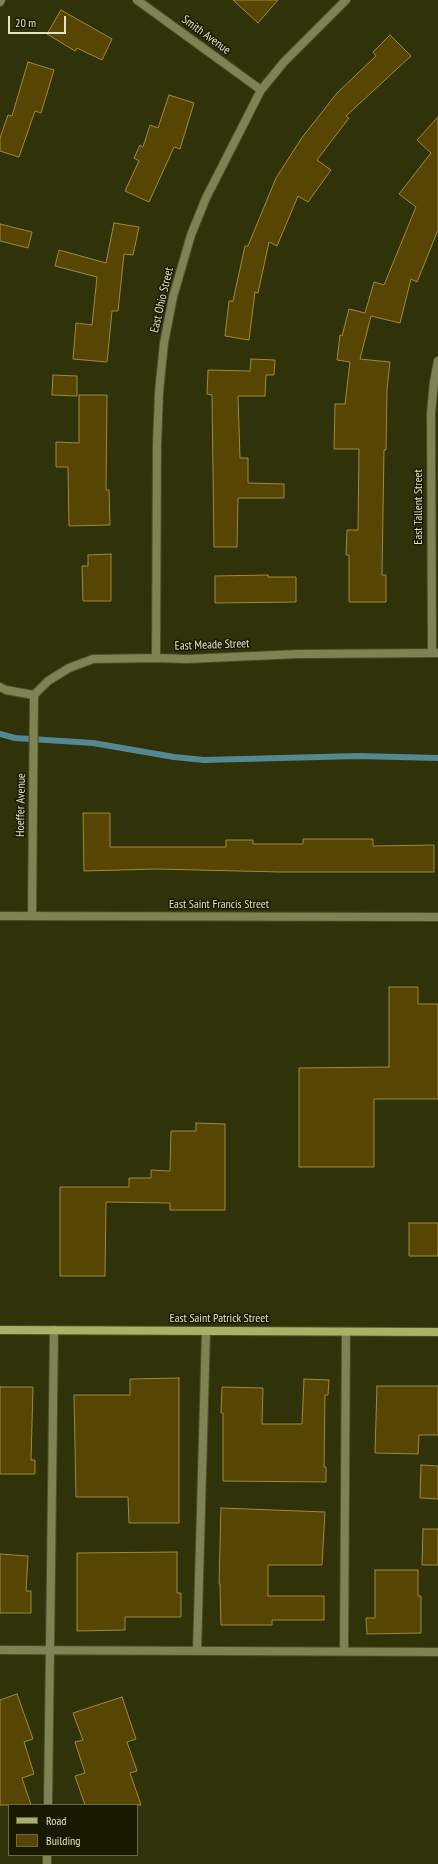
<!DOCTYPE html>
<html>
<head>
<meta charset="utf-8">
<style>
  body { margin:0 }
  #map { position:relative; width:438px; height:1864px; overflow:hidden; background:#303209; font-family:"PT Sans Narrow",sans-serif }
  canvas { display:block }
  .legend { position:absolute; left:8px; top:1804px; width:130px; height:52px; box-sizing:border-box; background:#181900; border:1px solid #686a4c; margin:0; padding:5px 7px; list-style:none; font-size:12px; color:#e0e4bf }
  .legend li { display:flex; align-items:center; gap:8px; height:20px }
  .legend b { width:20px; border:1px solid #686a4c }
  .scale { position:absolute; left:8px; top:16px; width:58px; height:18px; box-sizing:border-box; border:2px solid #e0e4bf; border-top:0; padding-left:5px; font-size:12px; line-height:14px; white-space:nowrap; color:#e0e4bf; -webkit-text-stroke:3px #181900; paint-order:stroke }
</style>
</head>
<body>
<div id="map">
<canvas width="438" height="1864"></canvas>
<ul class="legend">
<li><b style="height:5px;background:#aab066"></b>Road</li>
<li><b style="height:11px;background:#564503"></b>Building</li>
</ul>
<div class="scale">20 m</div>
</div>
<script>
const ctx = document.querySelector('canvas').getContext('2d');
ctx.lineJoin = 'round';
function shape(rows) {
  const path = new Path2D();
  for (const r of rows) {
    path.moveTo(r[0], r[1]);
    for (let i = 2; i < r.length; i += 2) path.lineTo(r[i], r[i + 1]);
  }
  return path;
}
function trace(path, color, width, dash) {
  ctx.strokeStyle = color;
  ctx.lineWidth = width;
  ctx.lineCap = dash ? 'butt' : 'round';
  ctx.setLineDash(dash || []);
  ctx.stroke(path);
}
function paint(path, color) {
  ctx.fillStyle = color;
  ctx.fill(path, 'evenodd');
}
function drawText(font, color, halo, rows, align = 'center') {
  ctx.font = font + ' "PT Sans Narrow",sans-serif';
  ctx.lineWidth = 3;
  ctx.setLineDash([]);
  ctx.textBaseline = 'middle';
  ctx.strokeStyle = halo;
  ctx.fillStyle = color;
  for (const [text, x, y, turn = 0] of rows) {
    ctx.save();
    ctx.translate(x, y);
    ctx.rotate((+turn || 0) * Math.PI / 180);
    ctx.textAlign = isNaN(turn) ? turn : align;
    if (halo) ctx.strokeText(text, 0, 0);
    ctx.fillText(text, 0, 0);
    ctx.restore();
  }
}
trace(shape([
  [0,734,15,738,93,743,174,757,204,760,358,756,438,758]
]), '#538893', 6);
const building = shape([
  [233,0,278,0,258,23,233,0],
  [61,10,112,39,102,60,77,48,75,51,47,34,61,10],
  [390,35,411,56,346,116,349,118,317,160,331,170,308,202,298,196,277,246,269,242,258,293,255,292,249,340,225,336,229,301,233,301,245,246,248,246,276,178,301,139,337,93,376,56,373,52,390,35],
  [28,62,54,70,41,113,35,111,19,157,0,151,0,138,8,115,12,116,28,62],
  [169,95,194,103,180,149,174,147,149,202,125,191,139,161,134,158,140,145,143,147,150,125,158,128,169,95],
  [438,117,438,230,417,282,411,279,400,323,371,316,360,359,390,362,387,390,386,450,384,450,382,575,386,575,386,602,349,602,349,555,346,555,347,530,358,530,359,449,334,449,335,404,345,404,350,362,337,360,340,335,342,336,349,309,365,313,374,282,384,285,416,207,399,194,431,153,417,140,438,117],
  [114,223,139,227,133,255,124,254,118,311,112,311,107,362,73,359,76,323,92,325,97,277,55,266,59,250,106,263,114,223],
  [0,224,32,232,28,248,0,241,0,224],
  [251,359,275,360,274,375,266,375,265,396,238,396,240,458,248,458,248,483,284,484,284,498,238,498,237,547,214,547,212,395,207,394,208,370,250,371,251,359],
  [53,375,77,376,77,396,52,395,53,375],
  [79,395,107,395,106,490,109,490,110,525,69,526,68,467,56,467,56,442,79,443,79,395],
  [111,554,111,601,83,601,82,566,88,566,88,555,111,554],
  [268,575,268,577,296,577,296,602,215,603,215,576,268,575],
  [83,813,110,813,110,847,226,847,226,840,253,840,253,844,303,844,303,839,373,839,373,846,434,845,434,872,280,872,157,869,84,871,83,813],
  [389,987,418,987,418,1004,438,1004,438,1099,374,1099,374,1167,299,1167,299,1068,389,1067,389,987],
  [196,1123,225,1124,225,1210,170,1210,170,1203,106,1202,105,1276,60,1276,60,1187,129,1187,129,1178,151,1178,151,1170,170,1171,171,1131,196,1131,196,1123],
  [409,1223,438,1223,438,1256,409,1256,409,1223],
  [179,1378,179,1523,129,1523,128,1497,76,1497,74,1395,130,1395,130,1379,179,1378],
  [304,1379,329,1380,328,1395,325,1395,324,1467,326,1467,326,1482,223,1481,223,1413,221,1413,222,1387,263,1388,262,1424,302,1424,304,1379],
  [377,1386,438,1386,438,1435,419,1435,418,1454,375,1453,377,1386],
  [0,1387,33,1387,31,1460,35,1460,35,1474,0,1474,0,1387],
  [421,1465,438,1466,438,1499,420,1498,421,1465],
  [221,1508,325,1512,322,1565,268,1565,268,1596,324,1596,324,1620,272,1620,272,1625,221,1625,220,1584,219,1584,221,1508],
  [423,1529,438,1529,438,1565,422,1565,423,1529],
  [177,1552,177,1593,181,1593,181,1617,125,1617,125,1630,77,1631,77,1553,177,1552],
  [0,1554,28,1556,26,1591,31,1591,31,1613,0,1613,0,1554],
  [375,1570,418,1570,418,1596,421,1596,421,1633,367,1634,366,1618,375,1618,375,1570],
  [17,1694,33,1739,24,1742,34,1774,22,1778,31,1805,0,1805,0,1700,17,1694],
  [122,1697,136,1739,127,1742,137,1771,130,1773,141,1805,85,1805,75,1776,85,1773,75,1742,83,1740,73,1713,122,1697]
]);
paint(building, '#564503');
trace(building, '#a0893e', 1);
const minor = shape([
  [137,0,261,90],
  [0,2,1,0],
  [432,653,431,413,434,382,438,361],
  [156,658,157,445,159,392,164,343,173,297,191,235,206,198,261,90,284,62,346,0],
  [0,687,6,690,34,695,48,681,69,668,93,659,156,658,187,659,298,654,438,653],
  [0,916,438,917],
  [32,916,34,695],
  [0,1650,438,1652],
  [197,1651,206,1331],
  [344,1652,346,1332],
  [48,1805,54,1330],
  [47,1864,47,1855]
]);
const secondary = shape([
  [0,1330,438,1332]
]);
trace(minor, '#4c4e26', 10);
trace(secondary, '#4c4e26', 10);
trace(minor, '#7e8254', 8);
trace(secondary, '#aab066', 8);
drawText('12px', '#e0e4bf', '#181900', [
  ["Smith Avenue",206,35,36],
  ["East Ohio Street",162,300,-77],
  ["East Tallent Street",419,507,-90],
  ["East Meade Street",212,645,-2],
  ["Hoeffer Avenue",21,805,-89],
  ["East Saint Francis Street",219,905],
  ["East Saint Patrick Street",219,1319]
]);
</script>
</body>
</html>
